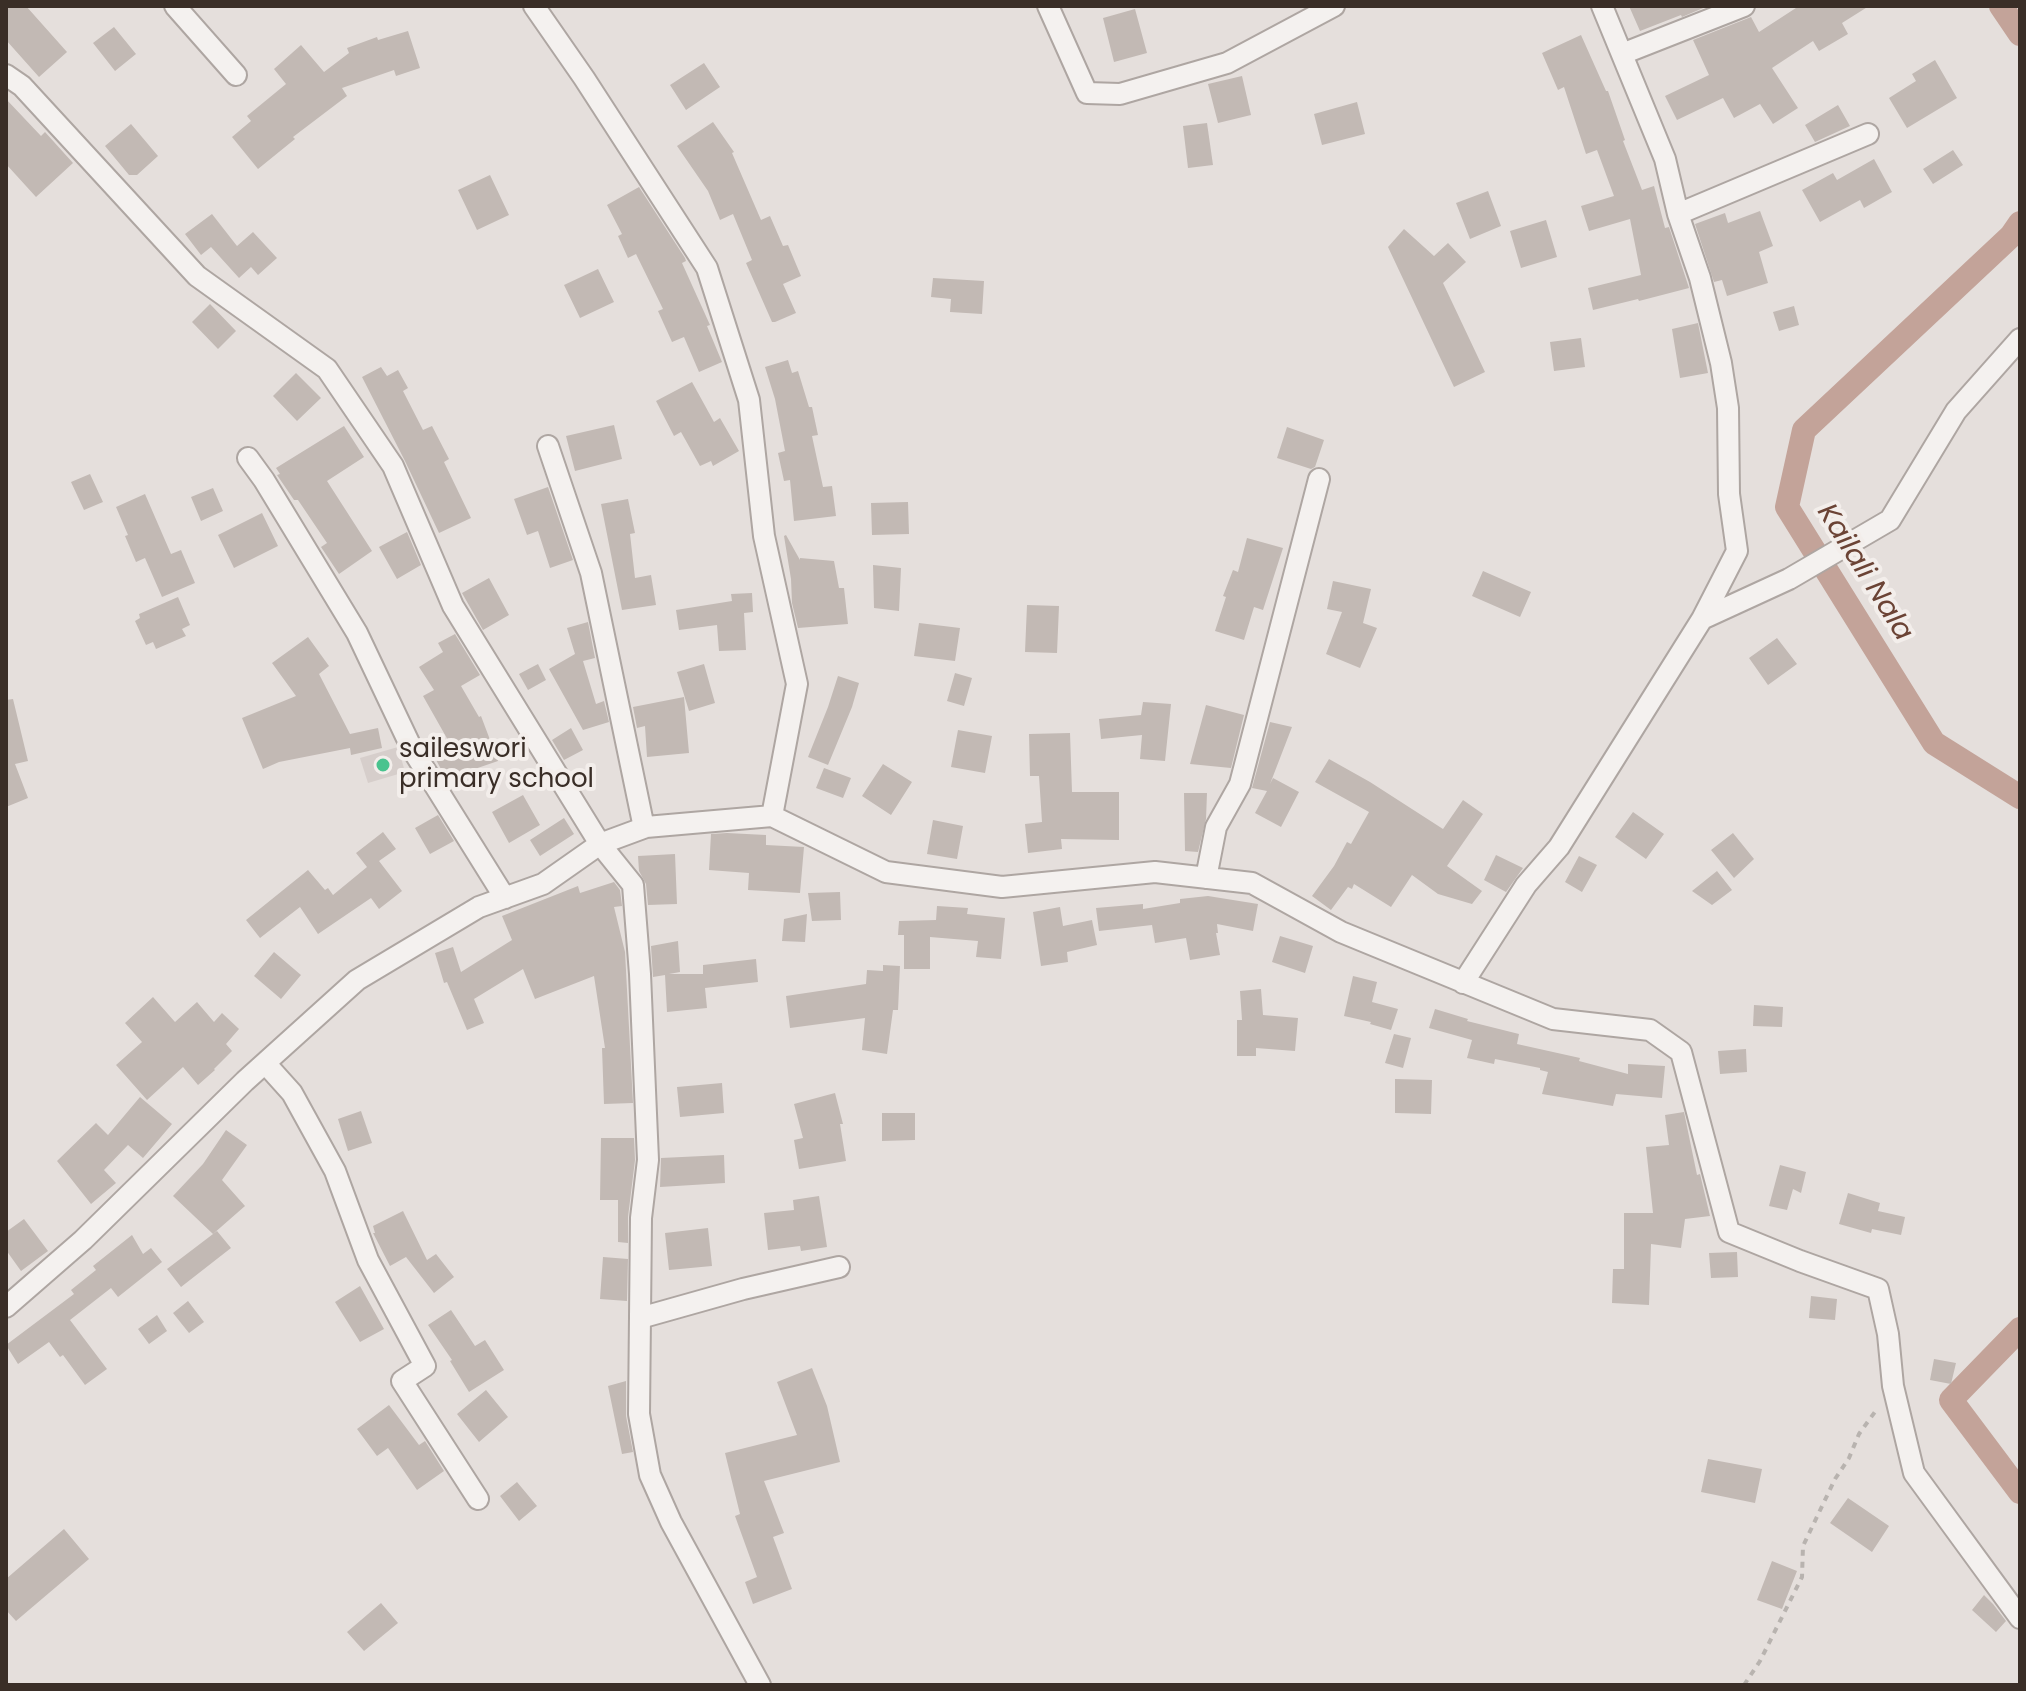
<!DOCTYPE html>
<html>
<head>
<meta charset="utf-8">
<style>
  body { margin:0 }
  #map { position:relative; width:2026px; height:1691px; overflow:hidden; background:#e5dfdc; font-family:Poppins,sans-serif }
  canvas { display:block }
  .frame { position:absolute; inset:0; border:8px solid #3a2e27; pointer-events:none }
</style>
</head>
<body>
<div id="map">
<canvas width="2026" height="1691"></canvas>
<div class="frame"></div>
</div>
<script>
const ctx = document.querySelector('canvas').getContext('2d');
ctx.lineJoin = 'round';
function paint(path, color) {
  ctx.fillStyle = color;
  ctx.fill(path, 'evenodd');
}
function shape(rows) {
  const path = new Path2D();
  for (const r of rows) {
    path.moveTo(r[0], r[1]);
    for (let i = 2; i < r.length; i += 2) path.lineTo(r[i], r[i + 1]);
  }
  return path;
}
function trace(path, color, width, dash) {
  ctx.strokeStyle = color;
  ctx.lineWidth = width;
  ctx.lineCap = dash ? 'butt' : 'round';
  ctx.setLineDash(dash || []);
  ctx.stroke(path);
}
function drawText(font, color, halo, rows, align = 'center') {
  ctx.font = font + ' Poppins,sans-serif';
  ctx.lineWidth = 8;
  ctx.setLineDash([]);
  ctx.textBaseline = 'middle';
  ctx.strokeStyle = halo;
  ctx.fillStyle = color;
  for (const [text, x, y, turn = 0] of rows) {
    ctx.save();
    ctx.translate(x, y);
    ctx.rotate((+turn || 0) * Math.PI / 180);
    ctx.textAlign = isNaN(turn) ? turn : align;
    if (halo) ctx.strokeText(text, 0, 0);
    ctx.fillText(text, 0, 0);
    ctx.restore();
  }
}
paint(shape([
  [398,747,405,772,368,783,360,758]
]), '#d6cecb');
trace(shape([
  [2001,6,2020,34],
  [2020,223,2011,236,1804,430,1787,507,1934,743,2020,797],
  [2020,1329,1951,1400,2020,1492]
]), '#c3a399', 24);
paint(shape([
  [6,6,26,6,67,52,39,77,6,40],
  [1629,6,1708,6,1682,17,1681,15,1640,31],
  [1799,6,1869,6,1842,23,1848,34,1819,51,1813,41,1772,68,1798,108,1773,124,1760,104,1734,118,1723,98,1677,120,1665,96,1709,75,1693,40,1751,17,1759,32],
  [1135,9,1147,53,1114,62,1103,18],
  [114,27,136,54,115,71,93,43],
  [408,31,420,68,396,76,394,70,342,88,347,96,293,137,295,139,258,169,232,137,251,121,247,116,286,84,274,69,301,45,324,72,349,53,347,48,377,37,378,40],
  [1581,35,1606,91,1608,91,1625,140,1623,141,1642,190,1654,186,1665,228,1669,227,1689,288,1639,301,1638,299,1593,310,1588,288,1641,275,1630,219,1589,231,1581,206,1614,196,1597,150,1586,154,1564,87,1558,90,1542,53],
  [1935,60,1957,98,1907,128,1889,98,1916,81,1912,74],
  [704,63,720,87,686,110,670,85],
  [1242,76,1251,115,1218,123,1208,84],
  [6,99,41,136,45,132,73,163,36,197,6,164],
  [1357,102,1365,134,1322,145,1314,114],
  [1838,105,1850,126,1815,142,1805,125],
  [713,122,734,152,732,153,761,220,770,216,783,246,788,245,801,276,783,284,796,313,775,322,772,322,746,263,752,260,733,214,720,220,708,191,677,146],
  [1207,123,1213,165,1188,168,1183,126],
  [131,124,158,156,137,175,129,175,105,146],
  [1953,150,1963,165,1933,184,1923,169],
  [1874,159,1892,192,1864,208,1860,200,1820,222,1802,190,1833,173,1837,180],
  [490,175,509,215,477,230,458,190],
  [639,187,685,258,686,261,682,263,710,325,707,326,722,362,699,372,684,337,672,342,658,311,663,309,636,254,628,258,618,236,622,234,607,205],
  [1488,191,1501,226,1470,239,1456,203],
  [1760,211,1773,246,1759,252,1768,283,1727,296,1722,280,1714,282,1695,224,1725,213,1728,223],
  [212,214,237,246,253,232,277,258,258,275,251,267,239,278,211,247,201,255,185,234],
  [1546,220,1557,257,1521,268,1510,231],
  [1404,229,1434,256,1448,243,1466,262,1443,283,1485,372,1454,387,1388,247],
  [598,269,614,302,580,318,564,285],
  [933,278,984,281,982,314,950,312,951,299,931,297],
  [210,304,236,331,218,349,192,322],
  [1794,306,1799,325,1779,331,1773,312],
  [1698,323,1708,373,1680,378,1672,329],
  [1581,338,1585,367,1554,371,1550,342],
  [788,360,792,373,798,371,809,407,812,407,818,435,812,436,823,487,832,486,836,516,794,521,790,480,784,481,778,453,785,451,775,399,765,367],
  [381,367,387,376,398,370,408,388,403,391,423,430,432,426,449,459,444,462,471,518,439,533,405,461,362,377],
  [296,373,321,398,297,421,273,396],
  [692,382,714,422,720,418,739,451,713,466,711,461,700,466,681,432,674,436,656,401],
  [614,425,622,459,575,471,566,436],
  [344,426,364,457,327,481,372,551,339,574,321,547,327,543,298,500,294,500,277,475,280,474,276,468],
  [1287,427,1324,440,1315,467,1311,469,1277,458],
  [90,474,103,502,84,510,71,482],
  [548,487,573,560,550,568,538,531,527,535,514,499],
  [213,488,223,511,201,521,191,497],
  [145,494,171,554,181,550,195,583,162,597,145,558,136,562,125,536,128,535,116,507],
  [628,499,635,533,630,534,635,578,651,575,656,605,622,610,601,504],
  [908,502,909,534,872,535,871,503],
  [262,513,278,546,234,568,218,535],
  [407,532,421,565,397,579,379,547],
  [786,535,800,560,800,558,834,561,839,588,844,588,848,624,798,628,792,603,791,579,784,536],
  [1247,538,1283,548,1263,610,1254,607,1244,640,1215,631,1226,597,1223,596,1233,570,1238,572],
  [873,565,901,568,899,611,874,608],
  [1483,571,1531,592,1520,617,1472,596],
  [489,578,509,615,483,630,462,593],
  [1333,581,1371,589,1363,623,1377,628,1360,668,1326,654,1342,612,1327,609],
  [752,593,753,612,744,613,746,650,719,651,717,625,679,630,676,610,732,601,731,594],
  [178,597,190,625,182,629,186,636,156,649,153,642,146,645,135,621,140,618,139,614],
  [1027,605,1059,606,1057,653,1025,652],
  [588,622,595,658,583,661,596,704,604,701,609,722,583,730,549,669,575,654,567,628],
  [919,623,960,628,955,661,914,656],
  [455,634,480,675,461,686,479,717,481,716,498,761,463,773,448,782,435,758,453,749,423,696,434,690,419,667,443,652,438,643],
  [308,637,329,666,319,674,350,734,378,728,382,748,351,755,350,748,279,762,263,769,242,718,296,696,272,663],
  [1777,638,1797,664,1768,685,1749,658],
  [538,664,546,680,528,690,519,674],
  [704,664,715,703,689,711,677,672],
  [955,673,972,678,964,706,947,701],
  [838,676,859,683,852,707,828,765,808,757,828,707],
  [684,697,689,753,647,757,645,726,637,728,633,707],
  [13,699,28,761,15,764,28,798,6,807,6,700],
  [1143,702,1171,704,1165,761,1140,759,1142,735,1101,739,1099,719,1141,715],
  [1206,705,1244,715,1231,768,1190,764],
  [1270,722,1292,727,1270,784,1273,778,1299,792,1281,827,1255,813,1267,791,1252,788],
  [571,728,583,750,564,760,552,740],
  [958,730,992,736,985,773,951,767],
  [1070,733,1072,792,1119,792,1119,840,1061,839,1062,849,1028,853,1025,824,1042,822,1039,776,1030,776,1029,734],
  [1329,759,1370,782,1443,829,1463,800,1483,814,1447,866,1482,891,1472,904,1438,894,1412,875,1391,907,1354,884,1352,889,1348,887,1331,910,1312,896,1334,866,1347,842,1351,844,1369,812,1315,782],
  [883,764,912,782,891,815,862,796],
  [824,768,851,778,843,798,816,788],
  [1184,793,1207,793,1206,819,1198,852,1185,851],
  [523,795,540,825,509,843,492,812],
  [1633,812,1664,834,1646,859,1615,837],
  [438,815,454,841,430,854,415,828],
  [564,818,574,834,540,856,530,840],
  [933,820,963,826,957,859,927,854],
  [383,832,396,849,379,861,402,891,379,909,371,898,318,934,300,907,260,938,246,920,308,870,325,890,328,888,333,895,367,867,356,853],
  [727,833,766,835,766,845,804,847,800,893,748,890,749,873,709,870,711,834],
  [1733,833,1754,859,1734,878,1711,850],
  [675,854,677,904,648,905,646,884,639,871,638,856],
  [1496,855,1523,868,1506,892,1484,880],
  [1579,856,1597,865,1582,892,1565,882],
  [1717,871,1732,890,1712,905,1692,891],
  [614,882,620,890,622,906,614,907,625,952,633,1103,604,1104,602,1048,605,1048,594,976,535,999,523,969,474,999,484,1023,467,1030,447,982,444,983,435,953,453,947,461,972,512,940,502,916,578,886,580,893],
  [840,892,841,920,812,921,808,893],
  [1208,896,1258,904,1253,931,1217,924,1218,933,1216,933,1220,955,1190,960,1186,938,1155,943,1152,925,1099,931,1096,908,1143,904,1143,909,1180,903,1180,899],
  [937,906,968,908,967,914,1005,918,1001,959,976,957,978,941,930,937,930,969,904,969,904,935,898,935,899,921,936,920],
  [1060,907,1063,926,1092,920,1097,945,1067,952,1068,962,1041,966,1033,912],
  [807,914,805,942,782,941,784,919],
  [1280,936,1313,946,1305,973,1272,962],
  [678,941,680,972,669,974,703,974,703,965,756,959,758,982,705,988,707,1008,667,1012,665,975,653,977,651,946],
  [274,952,301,975,281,999,254,976],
  [883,965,900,966,898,1010,893,1010,887,1054,862,1050,865,1018,790,1028,786,996,866,984,867,970,883,971],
  [1353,976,1377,982,1372,1002,1398,1009,1391,1030,1370,1024,1371,1022,1344,1016],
  [1261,989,1263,1015,1298,1018,1295,1051,1256,1048,1256,1056,1237,1056,1237,1020,1242,1020,1240,991],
  [153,997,175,1022,197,1002,214,1022,222,1013,239,1029,226,1044,232,1051,214,1069,215,1070,198,1085,183,1067,147,1100,116,1065,142,1042,125,1023],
  [1754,1005,1783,1007,1782,1027,1753,1026],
  [1435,1009,1468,1019,1467,1021,1519,1034,1517,1044,1580,1058,1579,1061,1628,1074,1628,1064,1665,1066,1662,1098,1616,1094,1613,1106,1542,1094,1548,1072,1540,1070,1540,1068,1495,1059,1494,1064,1467,1058,1472,1040,1429,1028],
  [1394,1034,1411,1038,1403,1068,1385,1063],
  [1746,1049,1747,1072,1720,1074,1718,1051],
  [1395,1079,1432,1080,1431,1114,1395,1113],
  [722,1083,724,1113,680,1117,677,1087],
  [835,1093,843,1124,840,1124,846,1161,799,1169,794,1140,803,1138,794,1104],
  [140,1097,172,1124,143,1158,128,1145,104,1170,116,1183,91,1204,57,1161,96,1123,108,1135],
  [361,1111,372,1143,348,1151,338,1119],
  [1684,1112,1697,1175,1700,1174,1710,1216,1685,1219,1681,1248,1651,1244,1649,1305,1612,1303,1613,1269,1624,1269,1624,1213,1653,1213,1646,1147,1669,1145,1665,1115],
  [882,1113,915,1113,915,1140,882,1141],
  [226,1130,247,1145,222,1180,245,1206,213,1234,173,1196,203,1164],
  [601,1138,634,1138,635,1160,628,1217,628,1243,618,1242,618,1200,600,1200],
  [724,1155,725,1183,660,1187,661,1158],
  [1780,1165,1806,1172,1801,1193,1793,1189,1787,1210,1769,1206],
  [1848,1193,1880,1203,1878,1211,1905,1217,1901,1235,1872,1229,1871,1233,1839,1224],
  [819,1196,827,1247,801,1251,800,1246,768,1250,764,1213,794,1210,793,1200],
  [403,1211,427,1260,436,1254,454,1277,434,1293,406,1257,390,1266,373,1233,375,1233,373,1226],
  [24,1219,48,1251,21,1271,6,1250,6,1232],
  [708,1228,712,1266,669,1270,665,1233],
  [217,1231,231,1248,181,1287,167,1269],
  [132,1235,143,1254,151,1248,162,1262,118,1297,111,1288,70,1320,107,1369,85,1385,63,1355,60,1357,49,1342,18,1364,6,1345,74,1294,71,1290,96,1270,93,1266],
  [1737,1252,1738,1277,1711,1278,1709,1253],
  [603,1257,628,1259,627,1301,600,1299],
  [360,1286,384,1329,360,1342,335,1302],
  [1811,1296,1837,1299,1835,1320,1809,1318],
  [188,1301,204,1322,189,1333,173,1313],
  [451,1310,475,1346,485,1340,504,1370,469,1392,450,1361,452,1360,428,1325],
  [157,1315,167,1331,149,1344,138,1329],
  [1934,1359,1956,1363,1951,1384,1930,1380],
  [812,1368,827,1406,840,1462,764,1481,784,1533,773,1537,792,1589,753,1604,745,1582,757,1577,735,1516,740,1514,725,1453,797,1435,777,1382],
  [626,1381,626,1416,633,1452,622,1454,608,1386],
  [486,1390,508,1417,479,1442,457,1414],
  [389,1405,419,1445,425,1441,444,1471,417,1490,388,1448,377,1456,357,1429],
  [1708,1459,1762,1469,1755,1503,1701,1492],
  [517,1482,537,1506,519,1521,500,1496],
  [1848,1498,1889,1526,1872,1552,1830,1523],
  [64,1529,89,1559,16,1621,6,1610,6,1579],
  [1772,1561,1797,1571,1782,1609,1757,1600],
  [1984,1595,1993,1604,2006,1621,1996,1632,1972,1610],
  [381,1603,398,1623,364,1651,347,1632]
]), '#c2b9b4');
const street = shape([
  [175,6,236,75],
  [534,6,584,78,707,268,749,400,764,536,797,684,772,816],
  [1048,6,1087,93,1120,94,1227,63,1334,6],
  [1622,54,1744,6],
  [6,75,22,86,197,276,327,369,393,466,453,606,600,844,633,885,640,974,648,1160,641,1218,639,1414,650,1475,671,1522,760,1685],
  [1678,214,1868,134],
  [548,446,591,573,643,823,646,827],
  [248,458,264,480,357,633,412,749,505,898],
  [1702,619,1789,579,1890,520,1956,411,2020,339],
  [1206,878,1216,827,1240,784,1319,479],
  [1463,983,1526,885,1559,847,1702,619,1737,551,1729,494,1728,408,1721,363,1700,278,1678,214,1665,159,1602,6],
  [265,1063,292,1093,335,1171,368,1260,425,1366,402,1381,478,1499],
  [6,1307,83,1240,245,1081,357,980,479,907,543,884,600,844,646,827,772,816,886,872,1002,887,1155,872,1252,883,1341,932,1553,1019,1650,1030,1681,1052,1729,1232,1800,1261,1878,1289,1888,1334,1893,1386,1914,1473,2020,1618],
  [640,1318,743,1289,839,1267]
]);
trace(street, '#aea6a2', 24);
trace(shape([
  [1744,1685,1760,1661,1802,1577,1803,1546,1835,1479,1849,1458,1859,1434,1877,1409]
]), '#b8b3af', 4, [6, 6]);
trace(street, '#f4f1ef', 20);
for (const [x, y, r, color] of [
  [383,765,8,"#49c38e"]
]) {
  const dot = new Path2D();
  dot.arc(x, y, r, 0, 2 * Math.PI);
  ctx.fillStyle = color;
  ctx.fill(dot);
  trace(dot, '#f3eeeb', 3);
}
drawText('26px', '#3a2e27', '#f3eeeb', [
  ["saileswori",399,750],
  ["primary school",399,780]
], 'left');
drawText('italic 28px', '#6b4335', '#f3eeeb', [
  ["Kailali Nala",1864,573,58]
]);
</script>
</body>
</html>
